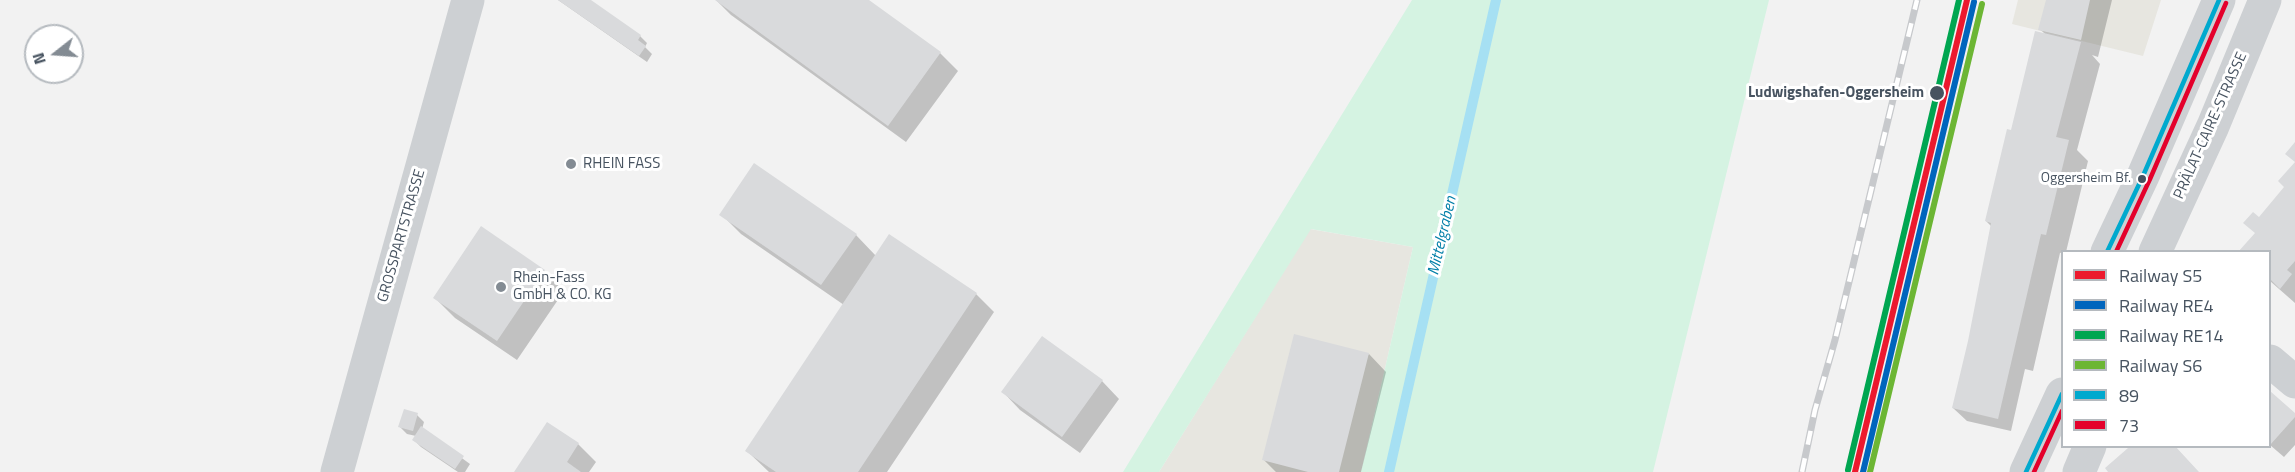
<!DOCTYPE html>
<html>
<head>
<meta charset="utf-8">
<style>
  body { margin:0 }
  #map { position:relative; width:2295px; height:472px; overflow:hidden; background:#f2f2f2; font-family:"Titillium Web",sans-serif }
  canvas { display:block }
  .legend { position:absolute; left:2061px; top:250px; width:210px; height:198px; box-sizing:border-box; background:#fff; border:2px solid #b5babf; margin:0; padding:8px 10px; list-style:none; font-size:18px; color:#475360 }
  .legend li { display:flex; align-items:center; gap:12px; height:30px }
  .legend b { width:30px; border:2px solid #b5babf }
  .north { position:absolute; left:24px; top:24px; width:60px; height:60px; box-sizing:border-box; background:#fff; border:2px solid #b5babf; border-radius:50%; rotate:253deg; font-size:16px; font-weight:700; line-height:24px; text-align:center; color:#475360 }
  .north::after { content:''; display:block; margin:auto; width:21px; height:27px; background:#838b93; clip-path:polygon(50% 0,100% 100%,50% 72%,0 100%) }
</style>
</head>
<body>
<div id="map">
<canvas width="2295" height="472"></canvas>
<ul class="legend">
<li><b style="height:8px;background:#ec192e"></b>Railway S5</li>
<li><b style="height:8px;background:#0065bd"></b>Railway RE4</li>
<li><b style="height:8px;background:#00a651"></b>Railway RE14</li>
<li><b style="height:8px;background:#6cb634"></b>Railway S6</li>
<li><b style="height:8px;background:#00a9ce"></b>89</li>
<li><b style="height:8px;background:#e4002b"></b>73</li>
</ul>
<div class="north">N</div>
</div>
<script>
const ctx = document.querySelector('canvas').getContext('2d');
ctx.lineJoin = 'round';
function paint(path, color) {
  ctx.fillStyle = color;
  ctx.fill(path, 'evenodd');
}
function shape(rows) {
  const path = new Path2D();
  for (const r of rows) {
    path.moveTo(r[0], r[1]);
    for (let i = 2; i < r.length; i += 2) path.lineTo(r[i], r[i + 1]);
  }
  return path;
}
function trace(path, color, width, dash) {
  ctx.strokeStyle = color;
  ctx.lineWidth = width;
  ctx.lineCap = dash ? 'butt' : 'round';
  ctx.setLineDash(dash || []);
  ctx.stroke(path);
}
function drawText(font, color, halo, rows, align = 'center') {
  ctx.font = font + ' "Titillium Web",sans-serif';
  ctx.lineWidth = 6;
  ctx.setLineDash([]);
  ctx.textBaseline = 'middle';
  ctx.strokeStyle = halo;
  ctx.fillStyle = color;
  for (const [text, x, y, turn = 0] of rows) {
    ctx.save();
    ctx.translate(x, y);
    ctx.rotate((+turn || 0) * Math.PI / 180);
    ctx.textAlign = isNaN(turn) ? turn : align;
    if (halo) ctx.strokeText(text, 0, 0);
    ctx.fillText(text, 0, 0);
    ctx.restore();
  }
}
paint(shape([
  [2018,0,2161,0,2143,56,2012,24],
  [1310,229,1413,247,1361,472,1159,472]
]), '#e7e6e0');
paint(shape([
  [1412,0,1769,0,1653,472,1361,472,1413,247,1311,229,1159,472,1123,472]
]), '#d5f3e2');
paint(shape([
  [558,0,588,0,640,36,647,43,645,47,652,54,647,62],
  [716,0,867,0,940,53,958,71,906,142,731,15],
  [2047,0,2112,0,2098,57,2092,55,2100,64,2077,150,2088,161,2066,252,2060,253,2033,371,2025,369,2011,431,1967,421,1953,408,1969,342,1991,226,1986,221,2012,132,2046,35,2040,29],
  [2295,164,2295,303,2270,281,2270,252,2256,234,2259,219,2286,187],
  [721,214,856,235,876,256,889,236,976,294,994,312,887,472,769,472,747,451,844,305,741,234],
  [481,228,544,271,564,291,517,360,455,318,435,298],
  [1369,354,1386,372,1361,472,1276,472,1264,460],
  [1102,381,1119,399,1080,453,1020,410,1003,392],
  [2270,393,2295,415,2295,445,2284,457,2270,445],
  [417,415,424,422,422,429,470,464,465,472,458,472,421,447,414,440,416,436,407,434,400,427],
  [548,424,578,444,596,462,589,472,516,472]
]), '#0003');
trace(shape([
  [1389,472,1496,0]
]), '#a6e0f3', 10);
paint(shape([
  [558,0,591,0,641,35,638,40,646,46,639,56],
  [715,0,869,0,941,52,888,126],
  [2046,0,2090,0,2081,40,2038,30],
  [2035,31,2081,42,2056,137,2069,140,2046,235,2041,234,1998,419,1952,408,1968,341,1991,223,1985,221,2007,129,2011,130],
  [2295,142,2295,261,2287,270,2292,274,2280,289,2270,279,2270,252,2238,252,2255,233,2243,223,2253,212,2259,217,2284,187,2278,181,2295,162,2285,154],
  [754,163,857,234,821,285,719,215],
  [481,226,545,270,497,341,433,298],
  [889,234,977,293,858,472,776,472,745,451],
  [1294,334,1369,353,1339,472,1308,472,1262,460],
  [1042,336,1103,380,1062,437,1001,392],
  [2270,391,2295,413,2295,417,2270,445],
  [404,409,418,413,413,431,398,427],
  [547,422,579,443,567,462,581,472,514,472],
  [421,426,464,456,455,469,412,440],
  [2126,446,2175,446,2199,472,2108,472,2105,468,2128,448]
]), '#d9dadc');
trace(shape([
  [2107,252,2143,176,2219,0],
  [2155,252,2213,126,2265,0],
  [2270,361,2295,382],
  [337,472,468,0],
  [2026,472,2062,394],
  [2079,472,2090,446]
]), '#cdd0d3', 33);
const rail = shape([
  [1802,472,1815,410,1835,340,1917,0]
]);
trace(rail, '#c7c9cc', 7);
trace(rail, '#fff', 4.5, [14]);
trace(shape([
  [2107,252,2143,176,2219,0],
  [2026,472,2062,394]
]), '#00a9ce', 4.5);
trace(shape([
  [2116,252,2150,179,2226,3],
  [2034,472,2062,411]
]), '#e4002b', 4.5);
trace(shape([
  [1855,472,1967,0]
]), '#ec192e', 6);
trace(shape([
  [1863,472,1974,2]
]), '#0065bd', 6);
trace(shape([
  [1848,470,1959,0]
]), '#00a651', 6);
trace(shape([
  [1870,472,1982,4]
]), '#6cb634', 6);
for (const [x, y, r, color] of [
  [1937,93,8,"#475360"],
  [571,164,6,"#838b93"],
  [2142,179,5,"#475360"],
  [501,287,6,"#838b93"]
]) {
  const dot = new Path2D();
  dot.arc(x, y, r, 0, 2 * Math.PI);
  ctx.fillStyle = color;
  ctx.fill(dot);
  trace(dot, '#fff', 2);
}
drawText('14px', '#475360', '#fff', [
  ["Oggersheim Bf.",2131,179]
], 'right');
drawText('bold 15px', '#475360', '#fff', [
  ["Ludwigshafen-Oggersheim",1924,93]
], 'right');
drawText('15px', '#475360', '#fff', [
  ["PRÄLAT-CAIRE-STRASSE",2211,126,-66],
  ["GROSSPARTSTRASSE",402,236,-74]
]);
drawText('15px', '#475360', '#fff', [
  ["RHEIN FASS",583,164],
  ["Rhein-Fass",513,278],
  ["GmbH & CO. KG",513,295]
], 'left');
drawText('italic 16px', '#027fa8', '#fff', [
  ["Mittelgraben",1443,236,-77]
]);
</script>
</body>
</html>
